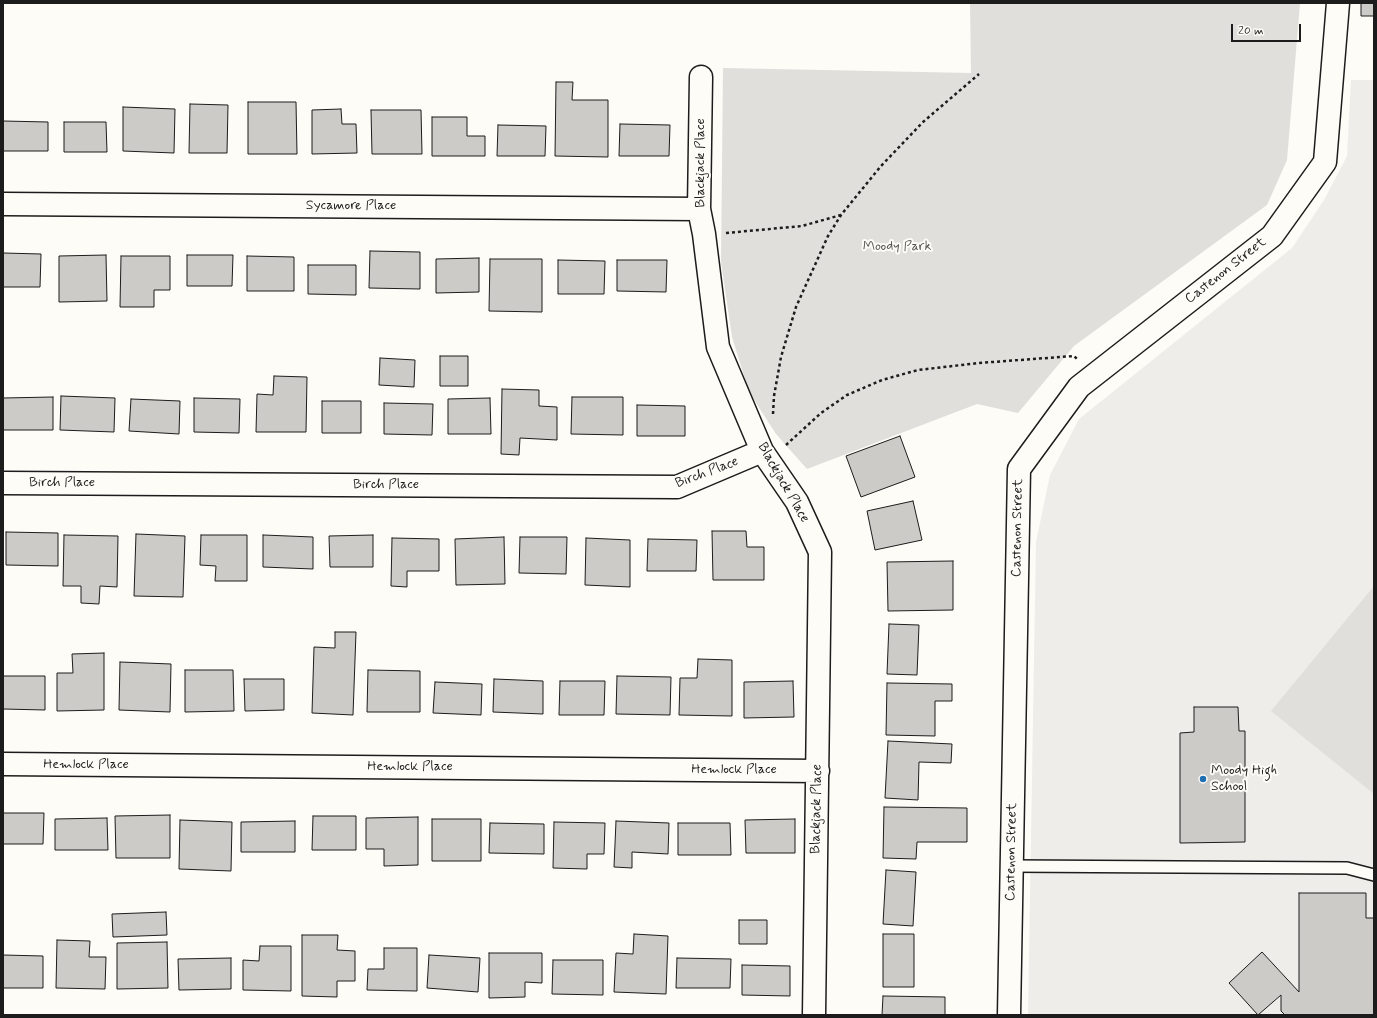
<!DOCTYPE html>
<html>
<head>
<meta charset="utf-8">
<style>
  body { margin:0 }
  #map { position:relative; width:1377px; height:1018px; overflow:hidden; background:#fdfcf7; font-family:Mynerve,sans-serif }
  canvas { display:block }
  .frame { position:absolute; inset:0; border:4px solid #1c1c1c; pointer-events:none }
  .scale { position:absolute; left:1231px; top:24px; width:70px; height:18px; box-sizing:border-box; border:2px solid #1c1c1c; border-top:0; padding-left:5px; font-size:12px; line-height:14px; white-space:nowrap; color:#1c1c1c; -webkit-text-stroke:3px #fdfcf7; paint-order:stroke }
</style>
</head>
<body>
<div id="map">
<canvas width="1377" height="1018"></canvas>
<div class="frame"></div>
<div class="scale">20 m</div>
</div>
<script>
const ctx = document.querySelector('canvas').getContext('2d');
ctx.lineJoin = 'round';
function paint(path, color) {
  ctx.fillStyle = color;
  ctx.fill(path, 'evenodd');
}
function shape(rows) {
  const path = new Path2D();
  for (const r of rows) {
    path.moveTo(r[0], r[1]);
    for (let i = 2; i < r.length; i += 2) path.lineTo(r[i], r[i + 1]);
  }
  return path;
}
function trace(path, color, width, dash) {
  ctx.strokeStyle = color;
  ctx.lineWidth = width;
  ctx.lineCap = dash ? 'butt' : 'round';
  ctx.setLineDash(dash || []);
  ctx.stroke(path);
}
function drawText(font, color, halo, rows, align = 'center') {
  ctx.font = font + ' Mynerve,sans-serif';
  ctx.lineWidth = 4;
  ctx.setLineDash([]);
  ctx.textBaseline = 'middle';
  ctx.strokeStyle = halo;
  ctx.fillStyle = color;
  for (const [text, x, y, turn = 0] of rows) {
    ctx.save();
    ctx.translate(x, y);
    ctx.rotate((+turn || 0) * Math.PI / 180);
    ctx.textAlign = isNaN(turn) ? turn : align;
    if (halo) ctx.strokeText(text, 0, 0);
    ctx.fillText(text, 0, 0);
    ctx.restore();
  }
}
paint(shape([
  [1351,80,1374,80,1374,1015,1028,1015,1036,542,1050,475,1079,419,1292,248,1324,200,1347,156]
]), '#eeede9');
paint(shape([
  [970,3,1300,3,1287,160,1267,205,1074,346,1018,413,977,404,807,469,776,434,749,392,732,337,721,262,723,68,971,73],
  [1374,586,1374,794,1271,711]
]), '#e0dfdb');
const building = shape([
  [1361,3,1374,3,1374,16,1361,16,1361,3],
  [556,82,573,82,572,100,608,100,608,157,555,156,556,82],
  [248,102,296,102,297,154,248,154,248,102],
  [190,104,228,105,227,153,189,153,190,104],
  [123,107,175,109,174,153,123,151,123,107],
  [341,109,342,124,356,124,357,153,312,154,312,110,341,109],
  [371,110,421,110,422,154,372,154,371,110],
  [432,117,467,117,467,136,485,136,485,156,432,156,432,117],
  [3,121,48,122,48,151,3,151,3,121],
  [64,122,106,122,107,152,64,152,64,122],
  [620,124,670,125,669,156,619,156,620,124],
  [498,125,546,126,545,156,497,156,498,125],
  [370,251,420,252,420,289,369,288,370,251],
  [3,253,41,254,40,287,3,287,3,253],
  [106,255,107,301,59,302,59,256,106,255],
  [187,255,233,255,232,286,187,286,187,255],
  [121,256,170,256,170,290,154,290,154,307,120,307,121,256],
  [247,256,294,257,294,291,247,291,247,256],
  [479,258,479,292,436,293,436,259,479,258],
  [490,259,542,259,542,312,489,311,490,259],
  [558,260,605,261,604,294,558,294,558,260],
  [617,260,667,260,666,292,617,291,617,260],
  [308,265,356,265,356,295,308,294,308,265],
  [440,356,468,356,468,386,440,386,440,356],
  [380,358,415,360,414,387,379,385,380,358],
  [274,376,307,377,306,432,256,432,257,394,273,395,274,376],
  [502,389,539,390,539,406,557,407,557,440,520,438,519,455,501,454,502,389],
  [61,396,115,398,114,432,60,430,61,396],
  [53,397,53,430,3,430,3,398,53,397],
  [572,397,623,397,623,435,571,434,572,397],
  [194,398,240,399,239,433,194,432,194,398],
  [490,398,491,434,448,434,448,399,490,398],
  [131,399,180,401,179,434,129,431,131,399],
  [322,401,361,401,361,433,322,433,322,401],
  [384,403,433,404,432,435,384,434,384,403],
  [637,405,685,406,685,436,637,436,637,405],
  [900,436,915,477,861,497,846,456,900,436],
  [913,501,922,540,875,550,867,511,913,501],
  [712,531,746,531,747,547,764,547,764,580,713,580,712,531],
  [6,532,58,533,58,566,6,565,6,532],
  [136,534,185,536,183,597,134,596,136,534],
  [64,535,118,536,117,587,100,586,99,604,81,603,81,586,63,586,64,535],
  [201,535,247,535,247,581,215,581,216,566,200,565,201,535],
  [263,535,313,537,313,569,263,567,263,535],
  [373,535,373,567,330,567,329,536,373,535],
  [504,537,505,584,456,585,455,539,504,537],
  [520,537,567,537,566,574,519,573,520,537],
  [392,538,439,539,439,571,407,571,407,587,391,586,392,538],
  [586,538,630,540,630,587,585,585,586,538],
  [648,539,697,540,696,571,647,571,648,539],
  [953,561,953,610,888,611,887,562,953,561],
  [889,624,919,625,917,675,887,674,889,624],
  [335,632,356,632,353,715,312,713,314,647,335,648,335,632],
  [104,653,104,710,57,711,57,673,73,673,72,654,104,653],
  [698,659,732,660,732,716,679,715,680,678,697,678,698,659],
  [120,662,171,664,170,712,119,710,120,662],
  [185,670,233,670,234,711,185,712,185,670],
  [368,670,420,671,420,712,367,712,368,670],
  [3,676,45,676,45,710,3,709,3,676],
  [617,676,671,677,670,715,616,714,617,676],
  [244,679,284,679,284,710,245,711,244,679],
  [494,679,543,681,543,714,493,712,494,679],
  [560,681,605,681,604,715,559,715,560,681],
  [793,681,794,717,744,718,744,682,793,681],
  [435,682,482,684,481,715,433,713,435,682],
  [887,683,952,684,952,701,935,701,935,736,886,735,887,683],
  [1194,707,1238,707,1239,731,1245,731,1245,842,1180,843,1180,733,1194,732,1194,707],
  [888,741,952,744,951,763,919,762,918,800,885,798,888,741],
  [884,807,967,808,967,842,917,842,916,859,883,858,884,807],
  [3,813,44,813,43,844,3,844,3,813],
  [170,815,170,858,116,858,115,816,170,815],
  [313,816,356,816,356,850,312,850,313,816],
  [418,817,418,865,384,866,384,849,366,849,366,818,418,817],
  [107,818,108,850,55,850,55,819,107,818],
  [432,819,481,819,481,861,432,861,432,819],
  [795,819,795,853,746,853,745,820,795,819],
  [180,820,232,822,231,871,179,869,180,820],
  [295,821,295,852,241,852,241,822,295,821],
  [616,821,669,823,668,854,632,852,632,868,614,867,616,821],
  [554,822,605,823,604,854,587,854,587,869,553,868,554,822],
  [490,823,544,824,544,854,489,853,490,823],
  [678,823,730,823,731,855,678,855,678,823],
  [886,870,916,872,913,926,883,924,886,870],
  [1299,893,1366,893,1366,918,1374,918,1374,1015,1285,1015,1281,1011,1281,995,1258,1015,1229,983,1262,952,1299,992,1299,893],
  [166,912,167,935,113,937,112,914,166,912],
  [739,920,767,920,767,944,739,944,739,920],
  [634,934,668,936,666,994,614,992,616,953,633,954,634,934],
  [883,934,914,934,914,987,883,987,883,934],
  [302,935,338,935,337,950,355,951,355,981,337,981,337,997,302,996,302,935],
  [57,940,90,941,89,957,106,957,105,989,56,988,57,940],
  [167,942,168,988,117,989,117,943,167,942],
  [260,946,291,946,291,991,243,990,243,960,259,961,260,946],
  [384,948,417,948,417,991,367,990,368,969,384,969,384,948],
  [489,953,542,953,542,983,525,982,525,997,489,998,489,953],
  [3,955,43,956,43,988,3,988,3,955],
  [429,955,480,958,478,992,427,988,429,955],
  [231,958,231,989,179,990,178,959,231,958],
  [677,958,731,959,730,988,676,988,677,958],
  [553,960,603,960,603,995,552,994,553,960],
  [742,965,790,966,790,996,742,995,742,965],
  [883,996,945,997,945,1015,882,1015,883,996]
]);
paint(building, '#cccbc8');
trace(building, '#1c1c1c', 1);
const lane = shape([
  [1011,866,1347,868,1374,875]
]);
const street = shape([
  [701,77,699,209,704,234,718,347,762,451,797,502,820,552,814,1015],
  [3,204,699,209],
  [3,483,677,487,762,451],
  [3,764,818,771],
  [1009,1015,1019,469,1079,387,1272,236,1325,162,1338,3]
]);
trace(lane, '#1c1c1c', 14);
trace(street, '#1c1c1c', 25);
trace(shape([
  [726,233,802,226,841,215],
  [773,414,774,396,781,357,796,307,828,236,841,215,881,166,923,122,979,74],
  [786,445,821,413,847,395,882,380,918,370,979,363,1074,356,1078,360]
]), '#1c1c1c', 2.5, [3, 3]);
trace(lane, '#fdfcf7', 11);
trace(street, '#fdfcf7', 22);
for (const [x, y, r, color] of [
  [1203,779,4,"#1f6fb2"]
]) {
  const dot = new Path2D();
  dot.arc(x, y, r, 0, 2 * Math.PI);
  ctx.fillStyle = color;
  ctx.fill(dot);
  trace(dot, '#fdfcf7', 1.5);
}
drawText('14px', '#1c1c1c', '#fdfcf7', [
  ["Blackjack Place",701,163,-90],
  ["Sycamore Place",351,206],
  ["Castenon Street",1226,271,-38],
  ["Birch Place",707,473,-21],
  ["Birch Place",62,483],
  ["Blackjack Place",783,483,60],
  ["Birch Place",386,485],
  ["Castenon Street",1018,528,-89],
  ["Hemlock Place",86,765],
  ["Hemlock Place",410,767],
  ["Hemlock Place",734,770],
  ["Blackjack Place",817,809,-89],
  ["Castenon Street",1012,852,-89]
]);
drawText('14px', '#575655', '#fdfcf7', [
  ["Moody Park",897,247]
]);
drawText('14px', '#1c1c1c', '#fdfcf7', [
  ["Moody High",1211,771],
  ["School",1211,787]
], 'left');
</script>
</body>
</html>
